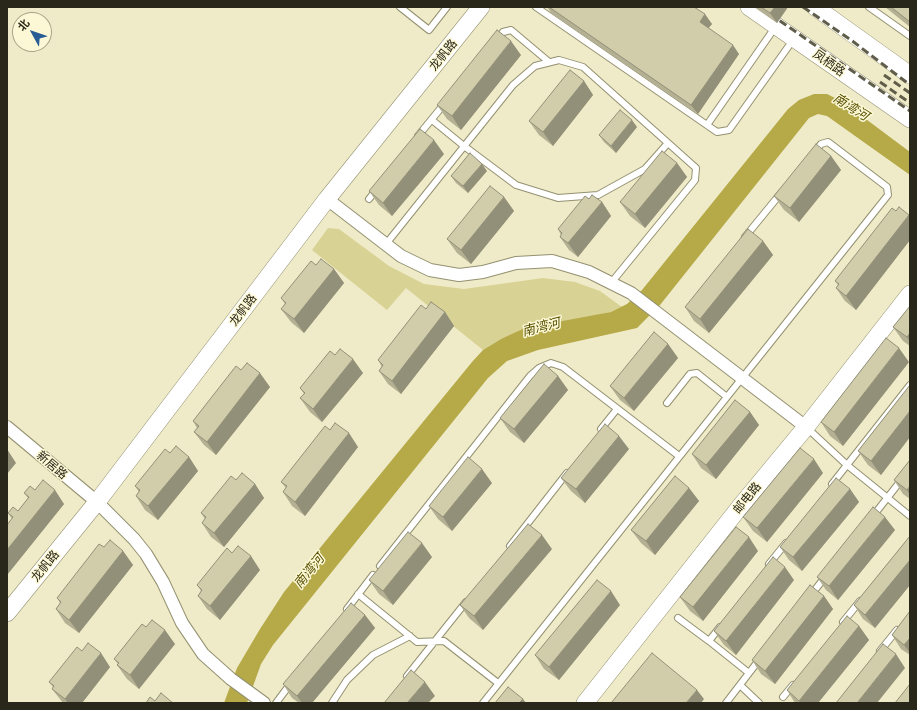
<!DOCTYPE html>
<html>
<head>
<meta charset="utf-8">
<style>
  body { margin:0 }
  #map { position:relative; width:917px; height:710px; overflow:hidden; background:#efebc8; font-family:Barlow,"Noto Sans SC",sans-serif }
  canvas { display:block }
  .frame { position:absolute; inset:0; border:8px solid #29271a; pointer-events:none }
  .north { position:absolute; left:12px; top:12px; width:40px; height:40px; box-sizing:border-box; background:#fcf8d5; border:1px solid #a8a48a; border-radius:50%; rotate:310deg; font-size:11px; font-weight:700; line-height:16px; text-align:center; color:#29271a }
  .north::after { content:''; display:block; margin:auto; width:14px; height:18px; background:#275c95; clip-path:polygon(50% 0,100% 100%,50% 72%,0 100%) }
</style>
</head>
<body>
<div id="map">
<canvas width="917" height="710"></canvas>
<div class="frame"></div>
<div class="north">北</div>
</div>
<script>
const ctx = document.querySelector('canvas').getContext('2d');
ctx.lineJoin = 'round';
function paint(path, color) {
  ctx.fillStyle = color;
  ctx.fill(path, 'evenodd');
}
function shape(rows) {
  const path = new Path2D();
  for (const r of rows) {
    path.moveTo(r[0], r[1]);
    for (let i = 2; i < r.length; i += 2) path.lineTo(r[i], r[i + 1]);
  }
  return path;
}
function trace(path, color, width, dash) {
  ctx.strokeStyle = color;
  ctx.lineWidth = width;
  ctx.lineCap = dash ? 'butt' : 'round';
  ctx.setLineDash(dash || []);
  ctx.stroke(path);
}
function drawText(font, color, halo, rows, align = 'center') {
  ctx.font = font + ' Barlow,"Noto Sans SC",sans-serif';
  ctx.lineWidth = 3;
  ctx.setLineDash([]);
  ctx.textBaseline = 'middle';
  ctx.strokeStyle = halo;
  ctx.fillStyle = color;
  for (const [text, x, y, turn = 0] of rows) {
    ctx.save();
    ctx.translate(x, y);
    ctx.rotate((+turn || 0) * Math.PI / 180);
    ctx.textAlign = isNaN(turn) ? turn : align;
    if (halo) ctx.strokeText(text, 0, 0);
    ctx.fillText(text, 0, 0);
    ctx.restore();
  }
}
paint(shape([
  [328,228,339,229,389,266,424,284,464,289,543,278,575,282,600,291,622,307,611,312,501,339,483,350,406,288,387,310,312,250]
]), '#d9d295');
paint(shape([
  [814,94,827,94,843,102,910,152,910,175,827,116,818,114,809,118,660,305,637,328,538,350,507,361,488,378,273,645,261,664,247,703,224,703,237,668,260,629,284,592,472,362,483,350,501,339,525,328,611,312,627,304,642,290,788,109,799,100]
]), '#b5a948');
const lane = shape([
  [400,7,429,30,447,7],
  [536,7,717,132,729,130,793,40],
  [869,7,910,36],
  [497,40,503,32,511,30,549,62],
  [432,120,464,146,516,185,558,198,598,195,645,169,668,143],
  [707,125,776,26],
  [418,136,445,103],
  [369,199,377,189],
  [745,237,781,193],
  [386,244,513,85,535,66,559,60,583,67,696,168,695,180,611,283],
  [667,403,690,374,697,373,727,397],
  [806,427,847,465,910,516],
  [601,429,617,409],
  [832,484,910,385],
  [873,516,910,469],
  [510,546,567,473],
  [769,564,786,543],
  [380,566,530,376,539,368,551,363,563,367,679,456],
  [358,594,417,642,444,641,498,683],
  [811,595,825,577],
  [347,609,373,575],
  [678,618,709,641,749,673],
  [843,622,860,601],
  [709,641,720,627],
  [880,651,897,630],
  [407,676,466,602],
  [740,685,759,703],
  [783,697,793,685],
  [276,703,291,683],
  [332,703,347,680,373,655,410,636],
  [483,703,888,195,887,187,828,142,821,144,815,152],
  [726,703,759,660]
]);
const street = shape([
  [327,199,401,256,430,270,459,275,483,272,516,263,552,261,589,272,631,293,806,427],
  [7,427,97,502,134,539,146,554,163,582,182,623,203,654,231,679,264,703]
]);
const secondary = shape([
  [749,7,910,119],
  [815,7,910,75],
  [7,613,97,502,327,199,481,7],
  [585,703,739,508,806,427,910,294]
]);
trace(lane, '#949171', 8);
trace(street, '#949171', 14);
trace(secondary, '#949171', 18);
trace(lane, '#fff', 6);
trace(street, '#fff', 12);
trace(secondary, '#fff', 17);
trace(shape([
  [760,7,910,111],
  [803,7,851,40,910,85],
  [884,75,910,93],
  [880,82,910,103]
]), '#605d4a', 3, [8, 4]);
paint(shape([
  [547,7,694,7,712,24,708,28,739,54,698,114,552,14],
  [754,7,788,7,777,23],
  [885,7,910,7,910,27],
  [521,55,461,130,447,119,437,105],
  [584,81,593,95,553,146,539,135,529,121],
  [637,127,616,153,604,142,599,135],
  [444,154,392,216,379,205,369,191],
  [831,156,841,170,799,222,784,210,774,196],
  [677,163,687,177,645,228,630,216,620,202],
  [487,171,468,193,456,183,451,176],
  [504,197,514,211,471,264,457,253,447,239],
  [589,199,602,202,611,216,578,257,569,250,560,237,561,235,558,229],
  [896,211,909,215,910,216,910,240,856,310,845,301,836,288,838,285,835,281],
  [763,241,773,255,709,333,694,321,685,307],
  [316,265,334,269,344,283,304,333,291,322,281,309,285,304,281,298],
  [910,306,910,346,903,341,893,327],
  [426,309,445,312,454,326,401,394,388,384,379,371,382,367,378,360],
  [668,344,678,358,634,411,620,400,610,386],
  [335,355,363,373,322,422,310,412,300,398,304,394,300,388],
  [909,362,843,446,830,436,821,422],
  [241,370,270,387,216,455,204,445,194,432,197,428,193,421],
  [558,376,568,390,524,443,510,432,500,418],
  [910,385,910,437,881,475,868,465,858,451],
  [750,412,759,425,716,479,701,468,692,454],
  [330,430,358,447,305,516,292,506,283,492,286,488,281,482],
  [629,449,585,503,571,491,561,478],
  [170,453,189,457,198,471,158,520,145,510,136,496,139,492,135,486],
  [910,460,910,499,903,494,894,480],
  [823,473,767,542,753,531,743,517],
  [236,480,255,484,264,498,224,547,211,537,202,523,205,519,201,513],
  [492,483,452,531,438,519,429,506],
  [689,488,699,501,655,555,641,543,631,530],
  [850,489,859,502,802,571,789,560,780,547],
  [35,490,64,504,7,575,7,525,12,519,8,513,18,511,28,498,24,493],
  [895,530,838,600,826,590,817,577],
  [910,536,910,585,875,628,863,619,854,605],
  [104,547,123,551,133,565,79,633,65,623,56,609,60,603,57,598],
  [552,549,483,630,469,618,460,605],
  [758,551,703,621,690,611,680,597],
  [232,553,260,570,220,620,207,609,198,596,201,591,197,585],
  [432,557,393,605,379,594,369,580],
  [794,580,736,655,724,645,714,631],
  [824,596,833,609,775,684,761,674,752,660],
  [620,605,559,680,544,669,535,655],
  [910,611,910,655,901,649,892,635],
  [365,615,375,628,312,703,299,703,292,698,283,684],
  [859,626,869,640,818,703,795,703,787,690],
  [146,627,175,644,139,689,127,679,117,665,118,664,114,659],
  [82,651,110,667,82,703,63,703,52,689,53,687,49,682]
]), '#b4b093');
paint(shape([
  [775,7,788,7,777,23,770,13],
  [705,14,712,24,706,31,700,22],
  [511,41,521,55,461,130,452,116],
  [733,45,739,54,698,114,691,105],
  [584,81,593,95,553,146,543,132],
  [632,120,637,127,616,153,611,146],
  [434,140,444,154,392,216,383,203],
  [831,156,841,170,799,222,790,208],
  [677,163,687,177,645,228,635,214],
  [482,164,487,171,468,193,463,186],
  [504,197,514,211,471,264,461,250],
  [602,202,611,216,578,257,568,243],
  [909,215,910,216,910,240,856,310,846,296],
  [763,241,773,255,709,333,700,319],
  [334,269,344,283,304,333,294,319],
  [445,312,454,326,401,394,392,381],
  [910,333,910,342,907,337],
  [668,344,678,358,634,411,624,398],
  [899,348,909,362,843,446,834,432],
  [353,359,363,373,322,422,313,409],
  [260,373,270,387,216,455,207,442],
  [558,376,568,390,524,443,514,429],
  [910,411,910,437,881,475,871,461],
  [750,412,759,425,716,479,706,465],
  [349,433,358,447,305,516,295,502],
  [619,436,629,449,585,503,576,489],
  [7,449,16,463,7,474],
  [189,457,198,471,158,520,148,506],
  [814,459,823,473,767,542,757,528],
  [482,469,492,483,452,531,443,517],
  [255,484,264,498,224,547,214,533],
  [910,486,910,495,907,490],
  [689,488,699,501,655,555,646,541],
  [850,489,859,502,802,571,793,557],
  [55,490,64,504,7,575,7,550],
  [885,517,895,530,838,600,829,586],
  [542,535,552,549,483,630,474,616],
  [749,537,758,551,703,621,693,607],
  [422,543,432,557,393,605,383,591],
  [123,551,133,565,79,633,69,620],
  [251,556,260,570,220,620,210,606],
  [910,560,910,585,875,628,865,615],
  [785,567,794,580,736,655,726,641],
  [611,591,620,605,559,680,549,667],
  [824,596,833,609,775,684,765,671],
  [365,615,375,628,312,703,302,703,297,696],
  [859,626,869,640,818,703,801,703,799,701],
  [165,630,175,644,139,689,130,675],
  [910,638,910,653,904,645],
  [101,653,110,667,82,703,68,703,65,699],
  [896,654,905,668,877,703,857,703],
  [425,682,435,696,428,703,407,703],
  [697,690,704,699,701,703,686,703],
  [523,699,526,703,519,703]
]), '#929078');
const building = shape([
  [549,7,694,7,705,14,700,22,733,45,691,105,549,7],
  [761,7,775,7,770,13,761,7],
  [891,7,910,7,910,22,891,7],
  [497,30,511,41,452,116,437,105,497,30],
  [570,70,584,81,543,132,529,121,570,70],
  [620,110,632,120,611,146,599,135,620,110],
  [420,129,434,140,383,203,369,191,420,129],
  [816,144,831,156,790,208,774,196,816,144],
  [662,151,677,163,635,214,620,202,662,151],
  [470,153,482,164,463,186,451,176,470,153],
  [490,186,504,197,461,250,447,239,490,186],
  [592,195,602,202,568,243,560,237,562,233,558,229,585,196,589,199,592,195],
  [899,207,909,215,846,296,836,288,839,284,835,281,892,208,896,211,899,207],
  [748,229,763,241,700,319,685,307,748,229],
  [321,259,334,269,294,319,281,309,286,303,281,298,311,261,316,265,321,259],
  [431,302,445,312,392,381,379,371,383,365,378,360,421,305,426,309,431,302],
  [910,306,910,333,907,337,893,327,910,306],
  [654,332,668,344,624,398,610,386,654,332],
  [886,338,899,348,834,432,821,422,886,338],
  [340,349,353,359,313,409,300,398,305,393,300,388,330,351,335,355,340,349],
  [247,363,260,373,207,442,194,432,199,426,193,421,236,366,241,370,247,363],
  [544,364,558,376,514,429,500,418,544,364],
  [910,385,910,411,871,461,858,451,910,385],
  [735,400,750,412,706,465,692,454,735,400],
  [335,423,349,433,295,502,283,492,287,486,281,482,325,426,330,430,335,423],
  [605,424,619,436,576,489,561,478,605,424],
  [176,446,189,457,148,506,136,496,140,490,135,486,165,449,170,453,176,446],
  [800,448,814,459,757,528,743,517,800,448],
  [468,457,482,469,443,517,429,506,468,457],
  [910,460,910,486,907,490,894,480,910,460],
  [242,473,255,484,214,533,202,523,206,517,201,513,231,476,236,480,242,473],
  [675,476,689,488,646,541,631,530,675,476],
  [836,478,850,489,793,557,780,547,836,478],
  [43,480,55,490,7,550,7,525,13,517,8,513,13,507,18,511,29,497,24,493,30,486,35,490,43,480],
  [873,507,885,517,829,586,817,577,873,507],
  [528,524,542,535,474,616,460,605,528,524],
  [736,527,749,537,693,607,680,597,736,527],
  [408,532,422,543,383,591,369,580,408,532],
  [910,536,910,560,865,615,854,605,910,536],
  [110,540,123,551,69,620,56,609,61,602,57,598,99,544,104,547,110,540],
  [238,546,251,556,210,606,198,596,202,590,197,585,227,548,232,553,238,546],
  [773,557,785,567,726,641,714,631,773,557],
  [597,580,611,591,549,667,535,655,597,580],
  [810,585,824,596,765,671,752,660,810,585],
  [351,603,365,615,297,696,283,684,351,603],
  [910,611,910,638,904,645,892,635,910,611],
  [847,616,859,626,799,701,787,690,847,616],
  [152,620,165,630,130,675,117,665,119,663,114,659,142,624,146,627,152,620],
  [88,643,101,653,65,699,52,689,54,686,49,682,77,647,82,651,88,643],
  [883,644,896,654,857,703,836,703,883,644],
  [652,653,697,690,686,703,611,703,652,653],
  [411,670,425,682,407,703,384,703,411,670],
  [910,684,910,703,895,703,910,684],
  [508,687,523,699,519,703,495,703,508,687],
  [161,693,173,703,146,703,150,697,155,701,161,693]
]);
paint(building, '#d1cdab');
trace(building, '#929078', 1);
drawText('12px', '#29271a', '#fcf8d5', [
  ["龙帆路",443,55,-51],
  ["凤栖路",829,63,35],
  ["龙帆路",243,310,-53],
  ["新居路",52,465,40],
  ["邮电路",747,498,-51],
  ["龙帆路",45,566,-51]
]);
drawText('italic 13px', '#574f00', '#fcf8d5', [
  ["南湾河",851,107,32],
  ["南湾河",541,327,-14],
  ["南湾河",309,571,-51]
]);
</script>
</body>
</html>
